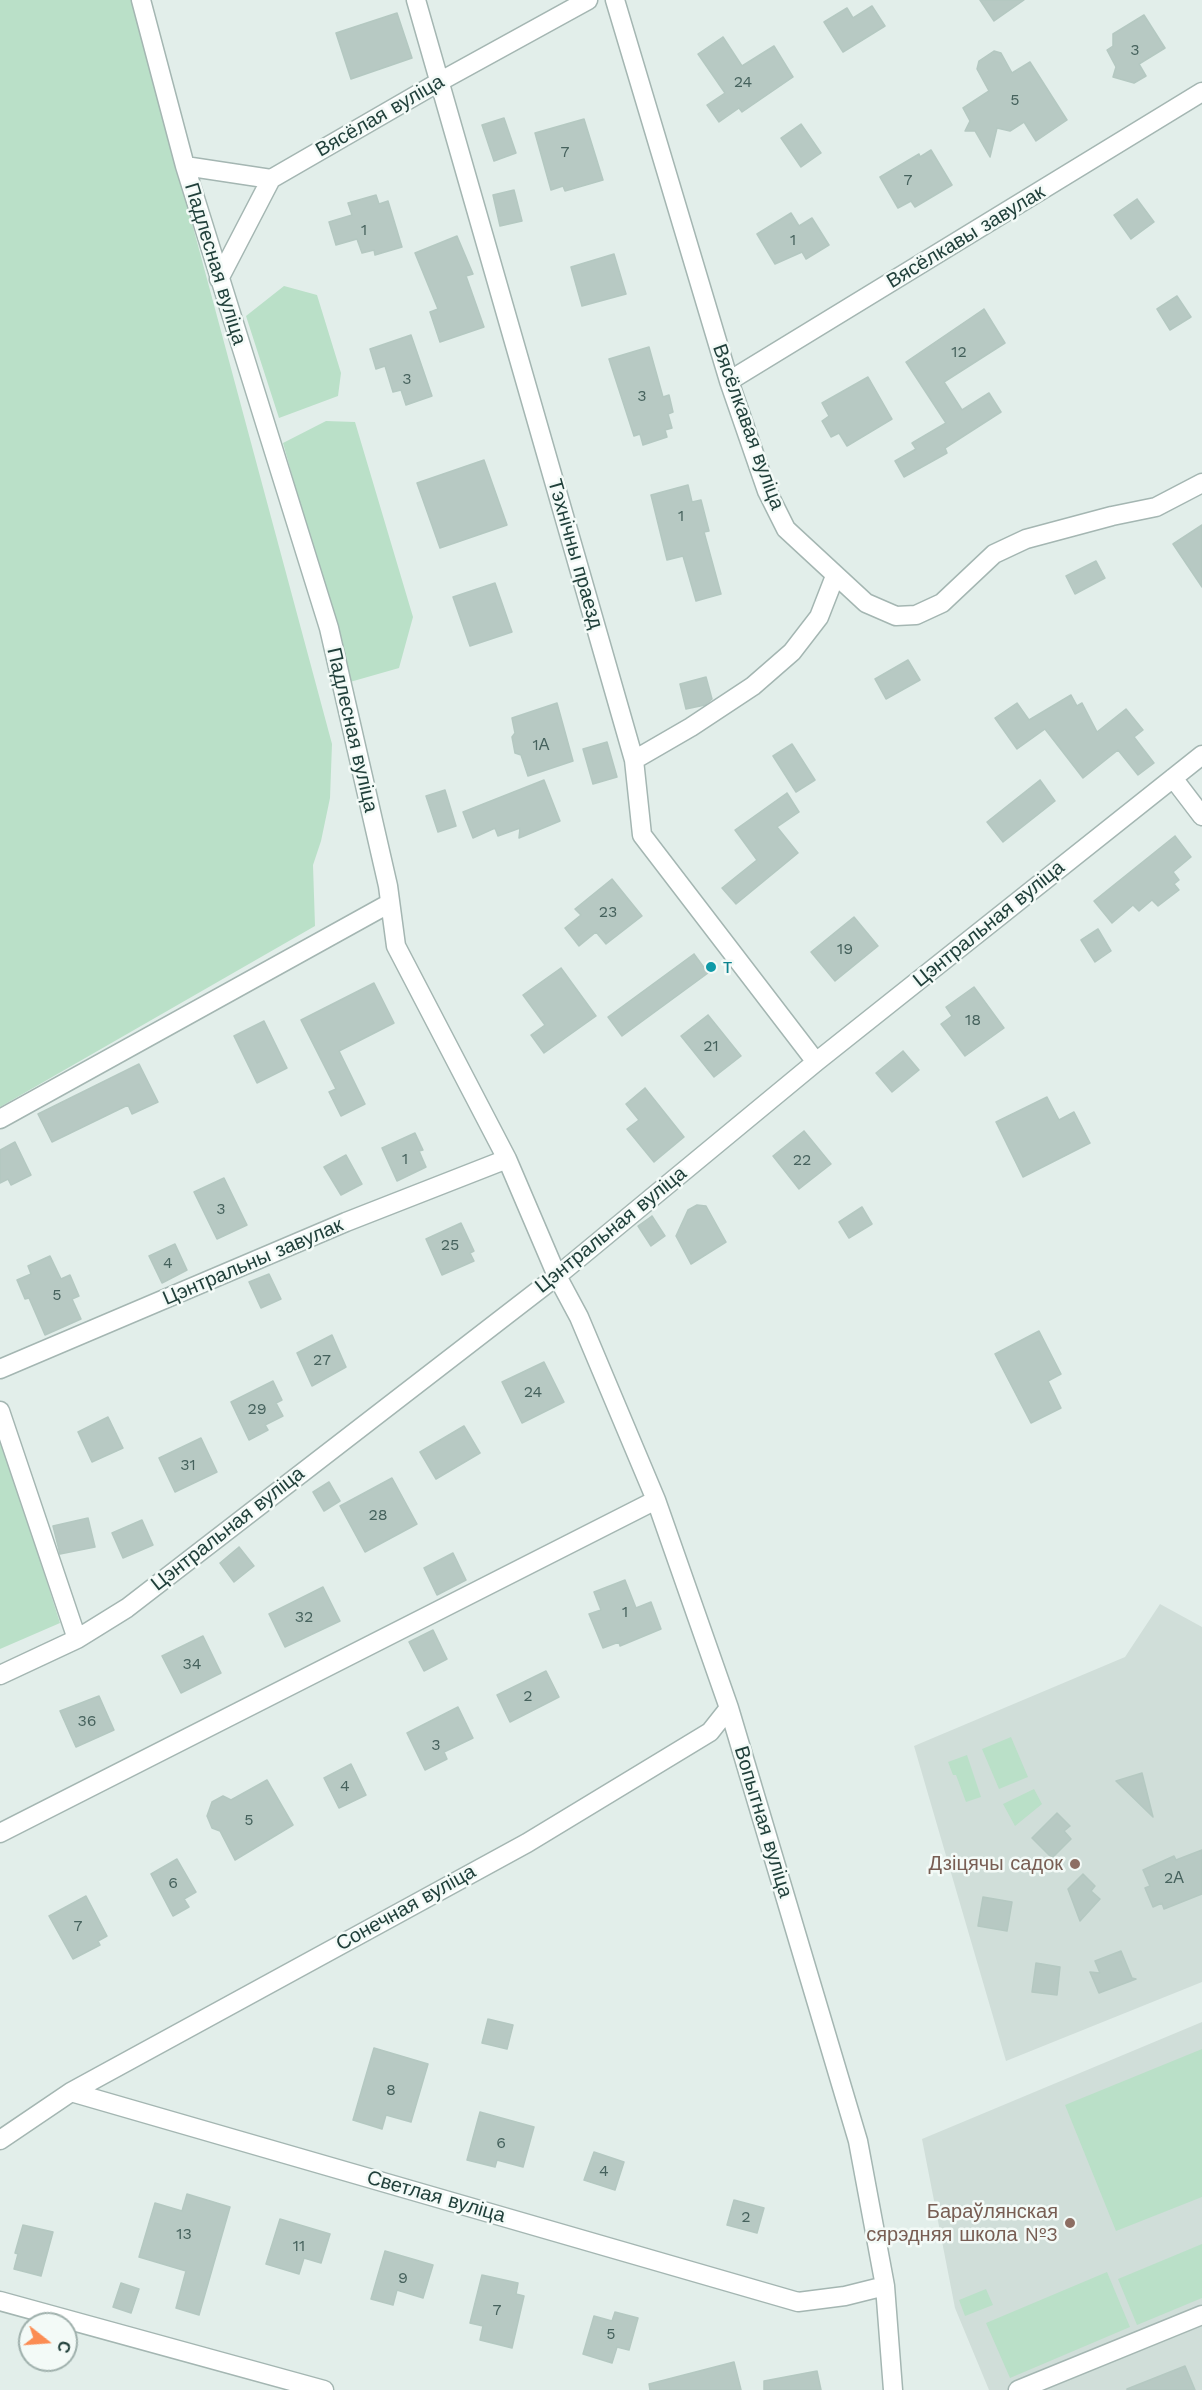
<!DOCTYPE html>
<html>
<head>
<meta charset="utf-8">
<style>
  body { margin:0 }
  #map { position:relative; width:1202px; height:2390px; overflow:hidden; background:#e2eeea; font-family:"Work Sans",sans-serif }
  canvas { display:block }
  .north { position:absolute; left:18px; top:2312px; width:60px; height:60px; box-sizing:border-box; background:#f3faf7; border:2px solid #9fb0ac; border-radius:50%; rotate:107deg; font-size:16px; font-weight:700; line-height:24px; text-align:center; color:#21403b }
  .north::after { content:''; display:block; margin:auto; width:21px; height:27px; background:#fb8c53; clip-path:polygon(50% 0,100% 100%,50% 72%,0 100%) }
</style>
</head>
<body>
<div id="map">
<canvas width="1202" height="2390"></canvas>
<div class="north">С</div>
</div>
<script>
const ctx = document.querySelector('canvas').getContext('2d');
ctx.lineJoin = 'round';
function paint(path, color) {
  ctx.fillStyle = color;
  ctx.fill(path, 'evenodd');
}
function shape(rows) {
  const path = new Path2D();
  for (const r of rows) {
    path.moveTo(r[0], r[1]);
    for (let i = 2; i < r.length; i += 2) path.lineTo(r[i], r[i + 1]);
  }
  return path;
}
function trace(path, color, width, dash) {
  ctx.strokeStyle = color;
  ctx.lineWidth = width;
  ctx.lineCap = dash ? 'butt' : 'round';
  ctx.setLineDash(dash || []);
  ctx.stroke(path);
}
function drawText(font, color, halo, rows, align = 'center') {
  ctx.font = font + ' "Work Sans",sans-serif';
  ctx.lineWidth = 5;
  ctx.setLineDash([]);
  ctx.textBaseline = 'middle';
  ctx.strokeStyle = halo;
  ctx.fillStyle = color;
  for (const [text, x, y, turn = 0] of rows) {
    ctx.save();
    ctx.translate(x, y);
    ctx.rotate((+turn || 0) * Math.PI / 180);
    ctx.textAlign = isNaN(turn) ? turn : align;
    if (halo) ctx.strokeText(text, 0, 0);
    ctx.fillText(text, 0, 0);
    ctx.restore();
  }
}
paint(shape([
  [1160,1604,1202,1627,1202,1982,1006,2061,914,1746,1125,1657],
  [1202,2022,1202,2390,989,2390,955,2308,922,2139]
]), '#d0ded9');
paint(shape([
  [0,0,132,0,332,744,330,798,321,841,313,865,315,926,0,1107],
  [284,286,317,295,341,373,338,396,279,418,246,316],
  [326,421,355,422,413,617,399,668,350,682,283,443],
  [0,1435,60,1623,0,1649],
  [1011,1737,1028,1777,999,1789,982,1749],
  [967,1755,981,1797,966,1802,956,1775,953,1775,948,1762],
  [1034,1789,1042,1804,1015,1826,1003,1804],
  [1202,2049,1202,2197,1116,2231,1065,2105],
  [1202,2244,1202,2298,1137,2325,1118,2279],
  [1107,2272,1130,2327,1010,2378,986,2323],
  [986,2289,993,2305,965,2316,959,2300]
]), '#bae0c8');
const building = shape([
  [980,0,1024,0,994,21,980,0],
  [872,6,885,26,843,52,824,22,847,8,853,18,872,6],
  [397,13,412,58,351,79,336,33,397,13],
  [1144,15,1165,48,1139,64,1146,76,1134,83,1113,77,1116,67,1107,50,1113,46,1113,34,1144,15],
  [723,37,742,66,774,46,793,77,742,112,739,108,719,122,707,105,725,93,698,54,723,37],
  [994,51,1001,53,1012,73,1030,62,1067,120,1036,141,1024,122,1010,131,997,128,990,157,975,131,965,131,970,121,963,108,989,91,977,69,979,61,994,51],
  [504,118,516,153,494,161,482,125,504,118],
  [584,119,603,180,565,191,563,186,551,190,535,133,584,119],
  [801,124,821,153,801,167,781,138,801,124],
  [931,150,952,185,915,207,911,201,898,208,880,177,919,154,920,157,931,150],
  [514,190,522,221,500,226,493,195,514,190],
  [376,195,379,204,388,201,402,247,375,255,374,250,362,253,357,239,336,245,329,222,352,215,348,203,376,195],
  [1137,199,1154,222,1131,239,1114,215,1137,199],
  [791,213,799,226,812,218,829,245,806,259,802,252,775,264,757,234,791,213],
  [457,236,473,274,466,276,484,327,440,342,430,312,438,309,415,253,457,236],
  [614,254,626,294,582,306,571,267,614,254],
  [1177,296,1191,317,1170,330,1157,309,1177,296],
  [984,309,1005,343,944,382,962,410,989,393,1001,412,945,448,947,453,904,477,895,461,916,449,912,443,946,423,906,362,984,309],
  [411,335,432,396,406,405,401,390,393,392,385,366,376,369,370,349,411,335],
  [649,347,663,397,669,395,673,412,668,414,672,428,665,430,667,437,643,445,640,434,634,436,609,359,649,347],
  [868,377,892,419,847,446,839,433,831,437,822,421,829,416,822,403,868,377],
  [484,460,507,525,440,548,417,483,484,460],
  [688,485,692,502,701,500,709,531,704,532,721,594,696,601,683,556,667,560,651,495,688,485],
  [1202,525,1202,587,1173,544,1202,525],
  [1096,561,1105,578,1075,594,1066,576,1096,561],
  [495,583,512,632,470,646,453,597,495,583],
  [908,660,920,680,886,699,875,679,908,660],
  [706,677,712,699,705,705,686,709,680,684,706,677],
  [1071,695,1077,706,1082,703,1097,732,1126,709,1143,730,1134,737,1154,763,1138,775,1118,750,1083,778,1045,729,1017,749,995,718,1017,703,1029,720,1071,695],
  [557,703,573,761,528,776,521,755,515,753,512,737,515,733,512,718,557,703],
  [607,742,617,777,593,784,583,749,607,742],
  [792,744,815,780,796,792,773,756,792,744],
  [544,780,560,821,519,838,520,828,498,836,495,828,473,838,463,812,544,780],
  [1040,780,1055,801,1003,842,987,822,1040,780],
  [445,790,456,826,438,832,426,796,445,790],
  [787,793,799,812,777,827,798,853,736,904,722,888,757,860,735,830,787,793],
  [1175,836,1191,857,1173,872,1179,880,1174,884,1179,890,1158,906,1152,900,1139,911,1133,905,1112,923,1094,901,1175,836],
  [612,879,642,916,606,944,596,932,579,946,565,928,581,915,575,909,612,879],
  [854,917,878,946,835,981,811,952,854,917],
  [1098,929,1111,951,1095,962,1081,940,1098,929],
  [694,954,708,973,622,1036,608,1017,694,954],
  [561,968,596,1016,544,1053,531,1035,545,1025,523,995,561,968],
  [374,983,394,1023,339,1051,365,1104,341,1116,329,1092,336,1089,301,1020,374,983],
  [974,987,1004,1028,965,1056,941,1024,952,1016,946,1007,974,987],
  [708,1015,741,1056,714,1077,681,1036,708,1015],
  [264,1021,287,1068,257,1083,234,1036,264,1021],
  [903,1051,919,1070,892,1092,876,1073,903,1051],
  [139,1064,158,1102,132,1114,128,1105,52,1142,38,1114,139,1064],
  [645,1088,684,1137,654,1162,627,1129,639,1120,626,1104,645,1088],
  [1047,1097,1059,1120,1074,1112,1090,1143,1023,1177,996,1122,1047,1097],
  [804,1131,831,1164,799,1189,773,1156,804,1131],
  [415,1133,423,1150,419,1151,426,1167,397,1181,382,1148,415,1133],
  [15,1142,31,1175,11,1185,8,1179,0,1183,0,1150,15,1142],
  [346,1155,362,1184,341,1195,324,1167,346,1155],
  [224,1178,247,1225,217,1239,194,1192,224,1178],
  [697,1205,706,1206,726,1242,691,1264,676,1236,688,1210,697,1205],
  [862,1207,872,1224,849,1238,839,1222,862,1207],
  [652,1216,665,1236,651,1246,638,1226,652,1216],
  [461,1223,474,1251,470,1253,474,1261,442,1275,426,1239,461,1223],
  [175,1244,187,1270,162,1283,149,1256,175,1244],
  [50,1256,61,1279,70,1275,79,1296,72,1299,81,1319,45,1335,29,1298,25,1299,17,1280,31,1274,28,1266,50,1256],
  [269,1274,281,1299,261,1308,249,1282,269,1274],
  [1039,1331,1061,1374,1048,1381,1061,1408,1031,1423,995,1354,1039,1331],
  [332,1335,346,1367,312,1386,297,1353,332,1335],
  [544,1362,564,1402,522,1423,502,1382,544,1362],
  [273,1381,282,1400,276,1403,283,1416,265,1425,268,1430,249,1440,231,1402,273,1381],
  [108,1417,123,1448,92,1462,78,1432,108,1417],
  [464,1426,480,1453,436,1479,420,1452,464,1426],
  [201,1438,217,1472,175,1492,159,1458,201,1438],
  [392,1478,417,1524,365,1552,340,1506,392,1478],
  [329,1482,340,1501,324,1511,313,1492,329,1482],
  [88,1518,95,1547,60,1554,53,1526,88,1518],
  [142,1520,153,1545,123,1558,112,1533,142,1520],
  [239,1547,254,1566,234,1582,220,1563,239,1547],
  [453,1553,466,1580,437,1595,424,1568,453,1553],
  [625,1580,636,1608,651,1602,661,1629,620,1646,619,1642,603,1648,589,1614,601,1610,594,1592,625,1580],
  [323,1587,340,1621,285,1647,269,1614,323,1587],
  [433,1630,447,1659,424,1671,409,1642,433,1630],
  [203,1636,221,1673,181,1693,162,1656,203,1636],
  [546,1671,559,1697,510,1722,497,1695,546,1671],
  [99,1696,114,1730,76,1747,60,1711,99,1696],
  [458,1707,473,1738,444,1752,447,1759,425,1770,407,1733,458,1707],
  [351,1764,366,1795,339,1808,324,1778,351,1764],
  [1142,1773,1153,1817,1116,1781,1142,1773],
  [267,1780,293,1825,235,1860,220,1831,212,1828,207,1816,212,1802,223,1796,231,1800,267,1780],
  [1057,1813,1070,1826,1064,1831,1071,1839,1052,1858,1032,1838,1057,1813],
  [1202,1850,1202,1894,1164,1909,1162,1903,1153,1907,1145,1888,1150,1886,1143,1870,1174,1856,1176,1860,1202,1850],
  [177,1859,196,1892,184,1899,189,1907,173,1916,151,1874,177,1859],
  [1083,1874,1095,1886,1091,1891,1100,1899,1080,1921,1068,1889,1083,1874],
  [86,1896,107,1936,98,1941,100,1945,73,1959,49,1916,86,1896],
  [983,1897,1012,1902,1007,1931,978,1926,983,1897],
  [1121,1951,1132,1978,1136,1979,1099,1993,1090,1972,1100,1973,1095,1961,1121,1951],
  [1036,1963,1060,1967,1057,1995,1032,1992,1036,1963],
  [488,2019,513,2025,507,2049,482,2043,488,2019],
  [374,2048,428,2064,411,2122,386,2115,382,2129,353,2120,374,2048],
  [480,2112,534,2127,523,2167,497,2160,495,2167,467,2160,480,2112],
  [594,2152,624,2162,615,2190,584,2180,594,2152],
  [187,2194,230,2207,199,2315,176,2308,186,2271,139,2257,155,2203,182,2211,187,2194],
  [734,2200,764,2208,757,2233,727,2225,734,2200],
  [280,2219,330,2234,321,2263,304,2258,299,2274,266,2264,280,2219],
  [23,2225,53,2232,41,2276,14,2269,18,2254,15,2253,23,2225],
  [385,2251,433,2265,423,2298,397,2290,393,2305,371,2299,385,2251],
  [482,2275,518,2283,516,2294,524,2296,512,2348,480,2340,483,2326,470,2323,482,2275],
  [121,2283,139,2289,131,2313,113,2307,121,2283],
  [615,2312,638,2318,629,2350,617,2347,612,2363,583,2354,594,2316,612,2321,615,2312],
  [734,2362,741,2390,650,2390,649,2384,734,2362],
  [1185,2366,1195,2390,1127,2390,1127,2389,1185,2366],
  [817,2371,821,2390,764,2390,764,2381,817,2371]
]);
paint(building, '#b7c9c3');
trace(building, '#b4c8c1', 1.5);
const minor = shape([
  [141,0,185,166,329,628,388,886,396,946,507,1159,557,1276,579,1317,656,1500,729,1708,858,2141,885,2286,893,2390],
  [416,0,634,760,642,835,816,1062],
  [615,0,729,381,767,491,786,529,866,603,896,616,916,615,942,603,994,554,1026,539,1112,516,1156,507,1202,483],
  [185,166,271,179],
  [219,279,271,179,439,82,588,0],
  [729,381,1202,92],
  [634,760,691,727,753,686,792,652,819,617,835,576],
  [1173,778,1202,816],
  [0,1119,390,903],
  [0,1369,346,1222,507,1159],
  [0,1411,77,1639],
  [0,1675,77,1639,127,1608,557,1276,816,1062,1202,755],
  [0,1833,656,1500],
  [71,2092,798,2302,845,2296,885,2286],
  [0,2140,71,2092,527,1843,710,1732,729,1708],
  [0,2301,324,2390],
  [1018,2390,1202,2315]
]);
trace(minor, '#a4b6b2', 21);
trace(minor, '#fff', 18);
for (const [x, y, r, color] of [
  [711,967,6,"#0f9aa8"],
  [1075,1864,6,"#8d6e63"],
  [1070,2223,6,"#8d6e63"]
]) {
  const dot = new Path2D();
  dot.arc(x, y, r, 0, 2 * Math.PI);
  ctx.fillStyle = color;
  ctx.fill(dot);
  trace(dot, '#f3faf7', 2);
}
drawText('16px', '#46625d', null, [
  ["3",1135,50],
  ["24",743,82],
  ["5",1015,100],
  ["7",565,152],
  ["7",908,180],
  ["1",364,230],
  ["1",793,240],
  ["12",959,352],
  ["3",407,379],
  ["3",642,396],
  ["1",681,516],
  ["1А",541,745],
  ["23",608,912],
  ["19",845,949],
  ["18",973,1020],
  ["21",711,1046],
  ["1",405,1159],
  ["22",802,1160],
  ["3",221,1209],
  ["25",450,1245],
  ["4",168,1263],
  ["5",57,1295],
  ["27",322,1360],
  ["24",533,1392],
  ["29",257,1409],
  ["31",188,1465],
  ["28",378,1515],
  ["1",625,1612],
  ["32",304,1617],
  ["34",192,1664],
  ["2",528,1696],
  ["36",87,1721],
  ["3",436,1745],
  ["4",345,1786],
  ["5",249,1820],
  ["2А",1174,1878],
  ["6",173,1883],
  ["7",78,1926],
  ["8",391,2090],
  ["6",501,2143],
  ["4",604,2171],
  ["2",746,2217],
  ["13",184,2234],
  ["11",299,2246],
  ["9",403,2278],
  ["7",497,2310],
  ["5",611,2334]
]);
drawText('20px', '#21403b', '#f3faf7', [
  ["Вясёлая вуліца",380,116,-30],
  ["Вясёлкавы завулак",966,237,-31],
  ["Падлесная вуліца",215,264,73],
  ["Вясёлкавая вуліца",748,427,70],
  ["Тэхнічны праезд",575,554,74],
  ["Падлесная вуліца",352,730,77],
  ["Цэнтральная вуліца",989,924,-39],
  ["Цэнтральная вуліца",611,1230,-39],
  ["Цэнтральны завулак",253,1262,-23],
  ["Цэнтральная вуліца",228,1529,-38],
  ["Вопытная вуліца",763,1822,73],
  ["Сонечная вуліца",406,1908,-29],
  ["Светлая вуліца",436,2197,16]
]);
drawText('20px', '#0d838f', '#f3faf7', [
  ["т",723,967]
], 'left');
drawText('20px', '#785e54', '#f3faf7', [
  ["Дзіцячы садок",1063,1864],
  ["Бараўлянская",1058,2212],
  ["сярэдняя школа №3",1058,2235]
], 'right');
</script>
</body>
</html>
